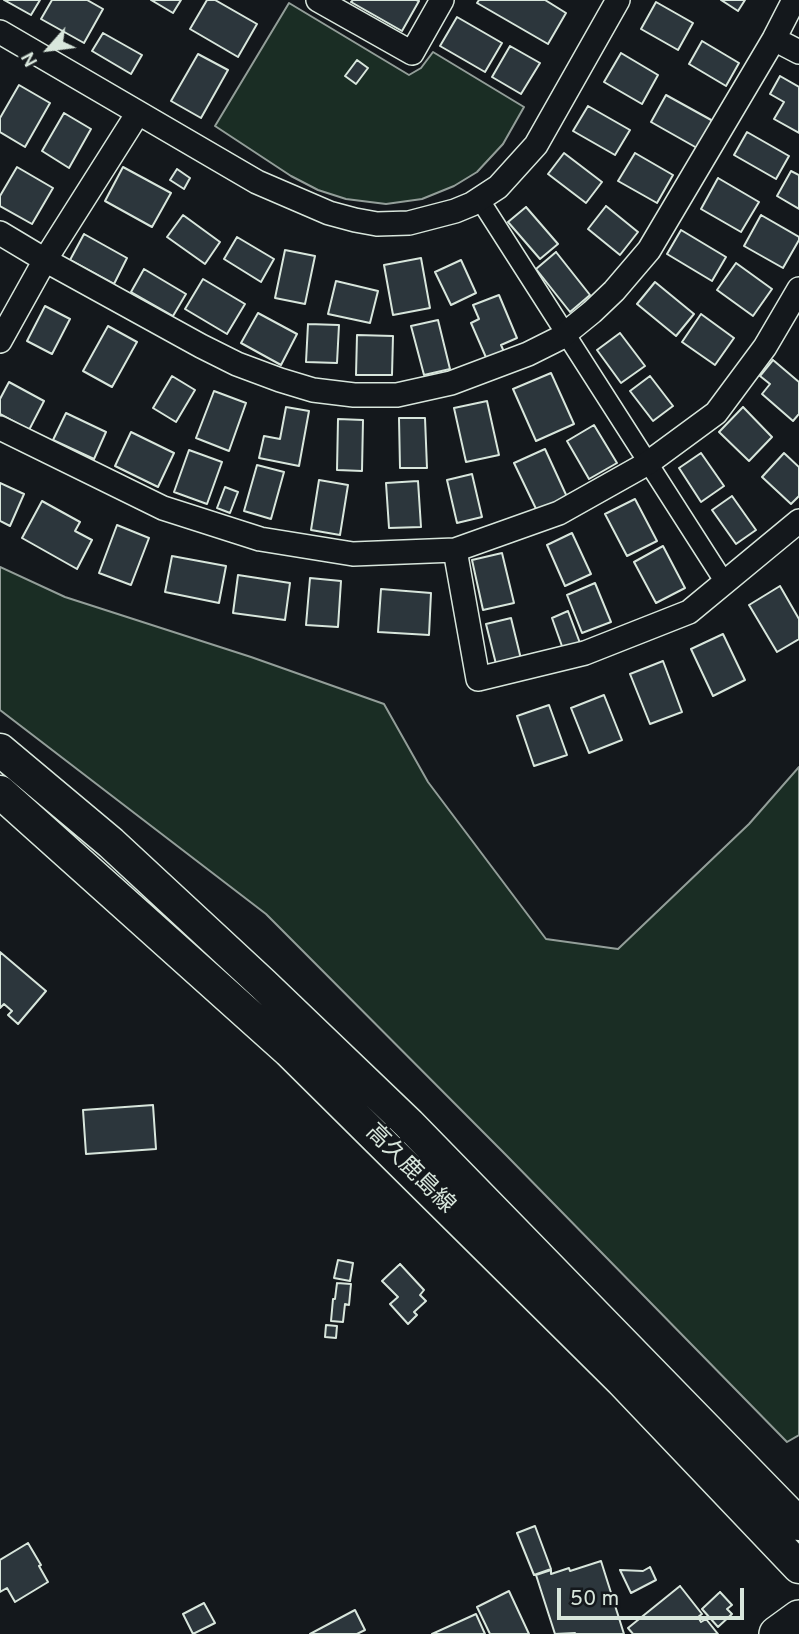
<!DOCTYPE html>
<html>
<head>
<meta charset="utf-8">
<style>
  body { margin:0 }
  #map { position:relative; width:799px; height:1634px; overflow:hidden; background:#14181c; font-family:Overpass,sans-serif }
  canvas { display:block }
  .north { position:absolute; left:14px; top:14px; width:70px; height:70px; -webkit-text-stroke:5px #14181c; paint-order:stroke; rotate:242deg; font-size:19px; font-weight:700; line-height:28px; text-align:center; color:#d8e6dc }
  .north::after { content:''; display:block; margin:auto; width:24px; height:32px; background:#d8e6dc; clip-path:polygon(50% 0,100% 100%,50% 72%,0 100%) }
  .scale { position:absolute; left:557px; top:1588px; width:187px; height:32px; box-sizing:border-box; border:4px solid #d8e6dc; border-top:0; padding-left:9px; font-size:21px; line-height:24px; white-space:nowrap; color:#d8e6dc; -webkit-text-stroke:5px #14181c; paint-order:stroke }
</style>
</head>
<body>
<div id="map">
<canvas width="799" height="1634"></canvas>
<div class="north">N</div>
<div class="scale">50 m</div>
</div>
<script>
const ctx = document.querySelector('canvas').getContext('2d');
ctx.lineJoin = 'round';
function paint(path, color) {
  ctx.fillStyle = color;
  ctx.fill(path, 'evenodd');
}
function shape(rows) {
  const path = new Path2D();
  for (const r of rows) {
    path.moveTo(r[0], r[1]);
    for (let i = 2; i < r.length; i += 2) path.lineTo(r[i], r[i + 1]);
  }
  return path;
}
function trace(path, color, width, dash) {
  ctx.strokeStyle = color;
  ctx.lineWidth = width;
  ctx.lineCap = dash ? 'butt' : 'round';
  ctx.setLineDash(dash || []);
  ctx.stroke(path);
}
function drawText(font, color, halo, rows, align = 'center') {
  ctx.font = font + ' Overpass,"Noto Sans JP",sans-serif';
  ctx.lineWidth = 5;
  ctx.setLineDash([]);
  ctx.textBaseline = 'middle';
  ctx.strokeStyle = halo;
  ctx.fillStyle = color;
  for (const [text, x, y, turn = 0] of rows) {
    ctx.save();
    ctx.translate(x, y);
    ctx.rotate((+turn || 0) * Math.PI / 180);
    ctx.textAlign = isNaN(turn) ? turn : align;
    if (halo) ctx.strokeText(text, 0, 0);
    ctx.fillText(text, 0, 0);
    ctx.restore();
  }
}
const green = shape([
  [289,3,409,75,421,68,433,52,524,107,503,144,477,172,454,186,422,199,386,204,346,199,318,190,291,176,215,126,289,3],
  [0,567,65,597,251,657,384,704,428,782,546,939,618,949,749,824,799,767,799,1435,787,1442,506,1155,266,914,0,710,0,567]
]);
paint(green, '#1a2d24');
trace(green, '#939e99', 2);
const building = shape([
  [4,0,40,0,31,15,4,0],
  [52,0,87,0,103,9,84,43,41,19,52,0],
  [151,0,181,0,173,13,151,0],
  [207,0,215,0,257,24,238,57,190,29,207,0],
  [353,0,416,0,419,1,402,31,351,2,353,0],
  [479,0,545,0,566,13,548,44,477,3,479,0],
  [721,0,745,0,738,11,721,0],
  [656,2,693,23,678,50,641,29,656,2],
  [457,17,502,43,485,72,440,46,457,17],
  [103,33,142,55,131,74,92,51,103,33],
  [702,41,739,63,726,86,689,64,702,41],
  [510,46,540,63,521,94,492,77,510,46],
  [621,53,658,75,642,104,604,82,621,53],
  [198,54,228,70,201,118,171,101,198,54],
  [357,60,368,68,356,84,345,76,357,60],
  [780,76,799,87,799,133,774,119,784,102,770,94,780,76],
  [19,85,50,103,25,147,0,132,0,118,19,85],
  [666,95,713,121,697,148,651,122,666,95],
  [588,106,630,130,615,155,573,131,588,106],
  [64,113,91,129,69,168,42,151,64,113],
  [747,132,789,156,776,179,734,155,747,132],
  [564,153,602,182,586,203,548,174,564,153],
  [635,153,673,175,657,203,618,181,635,153],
  [17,167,53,188,32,224,0,206,0,196,17,167],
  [123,167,171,193,152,227,105,201,123,167],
  [177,169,190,178,184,189,170,180,177,169],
  [791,171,799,175,799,209,777,196,791,171],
  [718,178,759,202,741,232,701,209,718,178],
  [606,206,638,232,620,255,588,229,606,206],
  [526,207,558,244,540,259,508,222,526,207],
  [183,215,220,242,205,264,167,237,183,215],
  [761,215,799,237,799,240,783,268,744,246,761,215],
  [681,230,726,257,712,281,667,254,681,230],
  [84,234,127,258,114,284,70,260,84,234],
  [237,237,274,259,261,282,224,259,237,237],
  [285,250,315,256,305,304,275,298,285,250],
  [556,252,590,295,570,312,536,269,556,252],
  [421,258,430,308,393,315,384,265,421,258],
  [461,260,476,293,451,305,435,272,461,260],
  [736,263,772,289,753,316,717,290,736,263],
  [144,269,186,294,173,316,131,292,144,269],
  [203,279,245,304,227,334,185,309,203,279],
  [336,281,378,291,370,323,328,314,336,281],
  [655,282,694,314,676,336,637,304,655,282],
  [499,295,517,338,501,345,505,354,488,362,471,323,479,319,473,305,499,295],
  [45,306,70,319,52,354,27,341,45,306],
  [258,313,297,334,281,365,241,343,258,313],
  [701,314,734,338,715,365,682,342,701,314],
  [438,320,450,369,424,375,411,326,438,320],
  [308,324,339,325,337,363,306,362,308,324],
  [108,326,137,342,112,387,83,371,108,326],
  [620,333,645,366,621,383,597,350,620,333],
  [357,335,393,336,392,375,356,375,357,335],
  [773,360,799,382,799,414,793,421,762,394,770,384,760,376,773,360],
  [551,373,574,424,536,441,513,389,551,373],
  [172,376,195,390,176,422,153,408,172,376],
  [650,376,673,406,653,421,630,391,650,376],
  [9,382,44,401,29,430,0,414,0,399,9,382],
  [214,391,246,403,229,451,196,438,214,391],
  [487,401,499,455,466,462,454,408,487,401],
  [286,407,309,411,299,466,259,458,264,436,280,439,286,407],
  [743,407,772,437,749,461,719,432,743,407],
  [66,413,106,432,94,459,53,440,66,413],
  [399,418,425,418,427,468,400,468,399,418],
  [338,419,363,420,362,471,337,470,338,419],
  [594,425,617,463,589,479,567,441,594,425],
  [131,432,174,453,158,487,115,466,131,432],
  [545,449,568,499,538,513,514,463,545,449],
  [189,450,222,462,207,504,174,492,189,450],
  [701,453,724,486,701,502,679,468,701,453],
  [784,453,799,467,799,496,791,504,762,477,784,453],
  [257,465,284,472,271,519,244,511,257,465],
  [472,474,482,517,457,523,447,480,472,474],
  [319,480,348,485,340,535,311,530,319,480],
  [418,481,421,527,389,528,386,483,418,481],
  [0,483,24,494,10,526,0,521,0,483],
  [225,487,238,492,230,513,217,508,225,487],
  [732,496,756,530,736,544,712,510,732,496],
  [635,499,657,541,627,556,605,514,635,499],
  [42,501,80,522,75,531,92,540,77,569,22,538,42,501],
  [117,525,149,538,131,585,99,573,117,525],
  [572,533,591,574,565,586,547,545,572,533],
  [663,546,685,588,656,603,634,562,663,546],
  [502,553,514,603,483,610,472,560,502,553],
  [172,556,226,566,219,603,165,592,172,556],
  [238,575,290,583,285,620,233,613,238,575],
  [310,578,341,581,338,627,306,625,310,578],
  [595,583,611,622,582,633,567,595,595,583],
  [780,586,799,619,799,639,777,652,749,605,780,586],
  [381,589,431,593,429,635,378,632,381,589],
  [568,611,580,643,563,649,552,618,568,611],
  [511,618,521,659,496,664,486,624,511,618],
  [723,634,745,680,713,696,691,649,723,634],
  [663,661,682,712,650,724,630,674,663,661],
  [604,695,622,740,589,753,571,708,604,695],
  [549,705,567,755,534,766,517,716,549,705],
  [0,952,46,991,18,1024,8,1015,12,1011,4,1004,0,1008,0,952],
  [153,1105,156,1149,86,1154,83,1110,153,1105],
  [338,1260,353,1263,350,1281,334,1278,338,1260],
  [400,1264,424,1290,420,1295,426,1301,414,1312,417,1315,408,1324,390,1304,398,1297,382,1281,400,1264],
  [337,1283,351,1284,349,1305,345,1304,343,1322,331,1321,333,1299,335,1299,337,1283],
  [326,1325,337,1326,336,1338,325,1337,326,1325],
  [535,1526,551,1569,534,1575,517,1533,535,1526],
  [28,1543,41,1565,39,1566,48,1582,15,1602,7,1588,0,1592,0,1560,28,1543],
  [601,1561,624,1634,575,1634,575,1633,555,1634,536,1575,551,1570,551,1574,569,1568,570,1571,601,1561],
  [650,1567,656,1580,631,1593,620,1570,643,1571,650,1567],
  [680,1586,702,1614,698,1617,701,1622,706,1619,718,1634,633,1634,628,1628,680,1586],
  [509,1591,529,1634,490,1634,477,1607,509,1591],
  [720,1592,732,1605,727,1609,732,1614,718,1627,702,1609,720,1592],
  [204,1603,215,1623,193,1634,183,1614,204,1603],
  [355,1610,365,1630,357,1634,310,1634,355,1610],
  [476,1614,485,1634,432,1634,476,1614]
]);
paint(building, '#2c363c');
trace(building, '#d8e6dc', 2);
const pedestrian = shape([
  [480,200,725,583]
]);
const minor = shape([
  [318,0,412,53,442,0],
  [0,32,257,182,329,213,355,220,377,224,409,223,455,211,472,204,498,187,536,145,618,0],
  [774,39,799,52],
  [0,233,45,260,201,346,237,364,280,380,313,390,354,395,397,395,451,383,528,354,560,338,592,312,614,291,649,250,774,39,794,0],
  [0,341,45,260,138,113],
  [0,428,163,508,260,539,353,554,455,550,559,513,648,463,716,413,765,347,799,289],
  [455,550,478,679,585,653,689,612,799,521]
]);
const secondary = shape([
  [0,750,111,843,263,984,409,1124,799,1524],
  [0,792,289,1051,622,1381,799,1567]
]);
const primary = shape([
  [777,1634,799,1618]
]);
trace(pedestrian, '#d8e6dc', 21);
trace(minor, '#d8e6dc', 26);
trace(secondary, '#d8e6dc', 35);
trace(primary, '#d8e6dc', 38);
trace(pedestrian, '#14181c', 18);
trace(minor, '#14181c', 23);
trace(secondary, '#14181c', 32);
trace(primary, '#14181c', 35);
drawText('23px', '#d8e6dc', '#14181c', [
  ["高久鹿島線",409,1170,45]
]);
</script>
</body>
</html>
